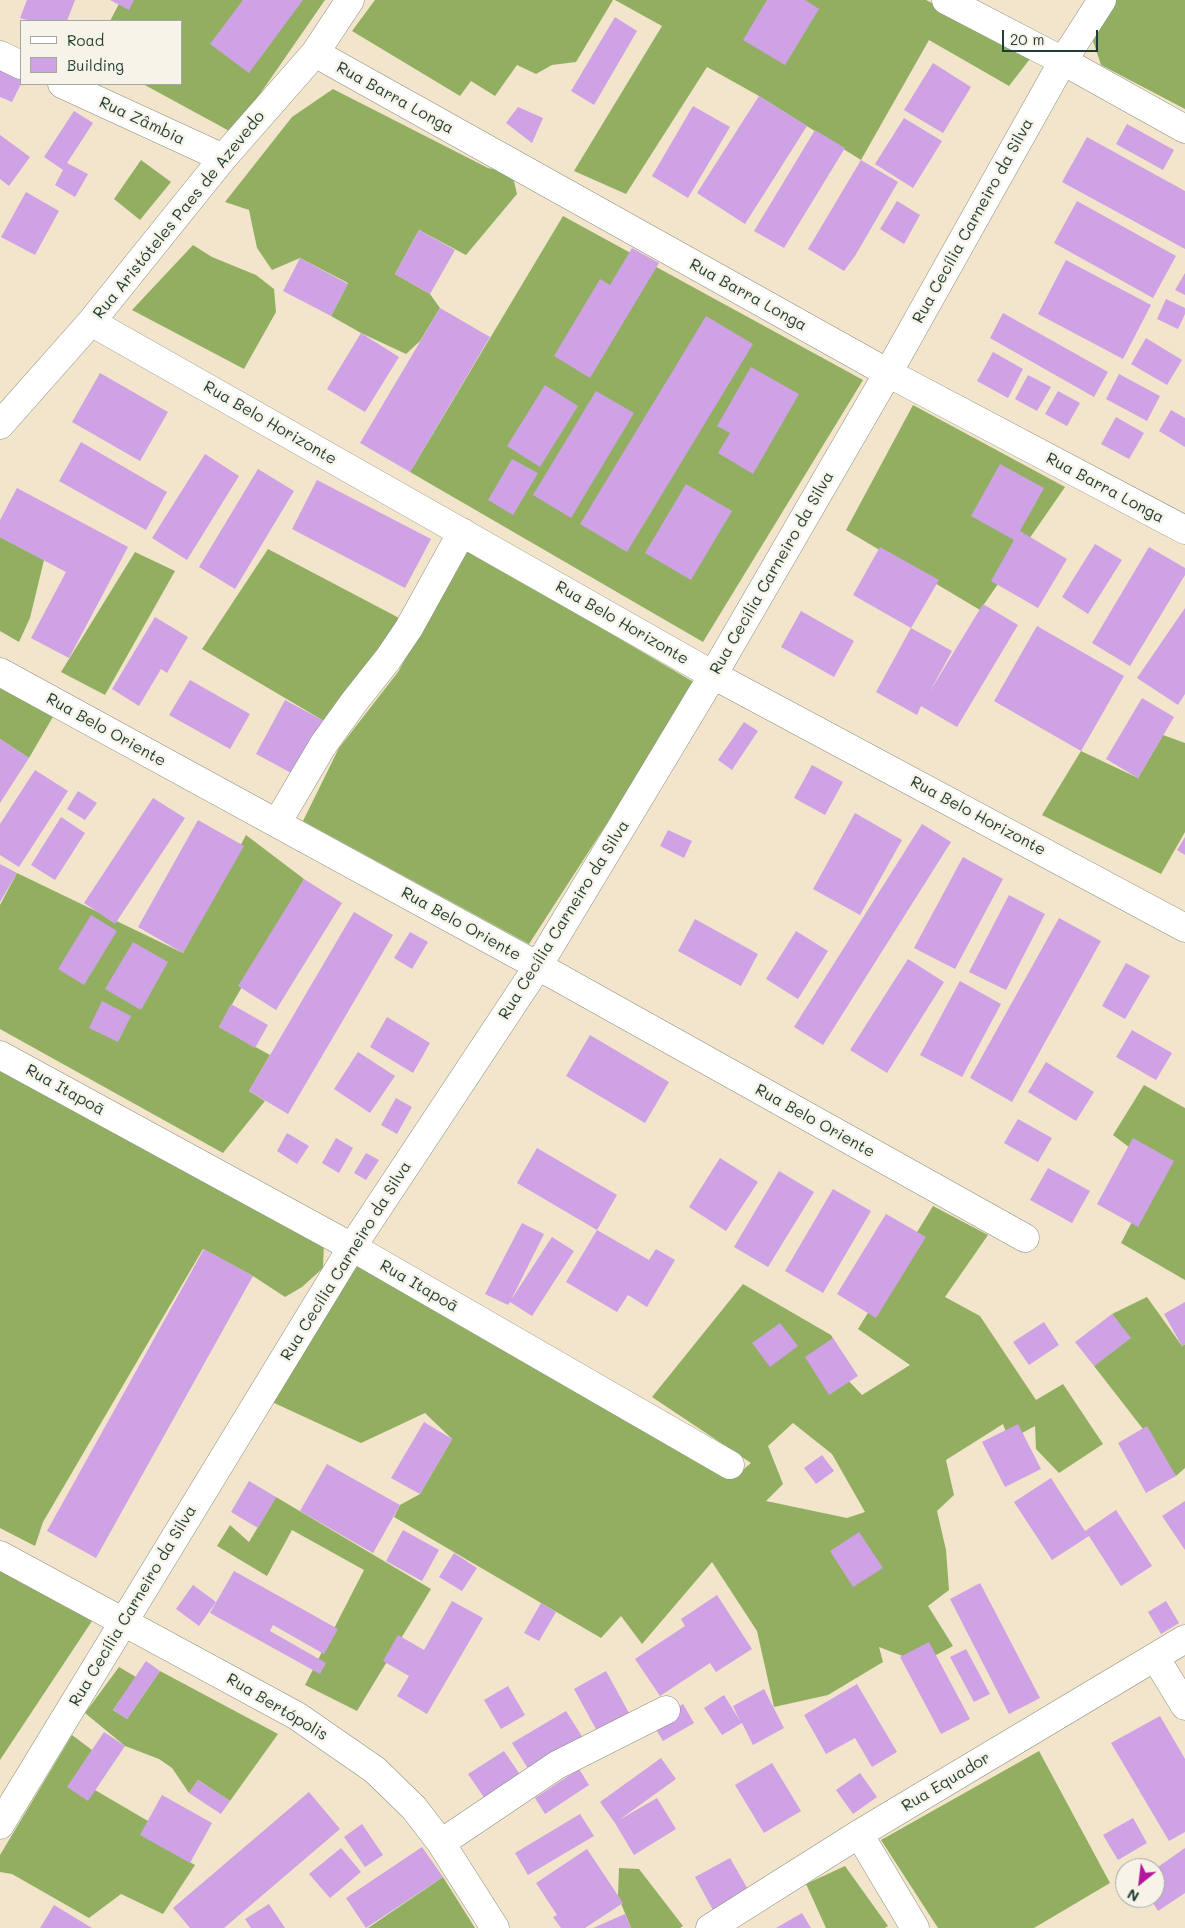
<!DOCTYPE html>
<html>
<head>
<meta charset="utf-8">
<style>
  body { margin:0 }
  #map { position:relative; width:1185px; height:1928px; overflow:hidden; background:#f3e4cc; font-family:Mali,sans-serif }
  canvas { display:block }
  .legend { position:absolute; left:20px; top:20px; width:162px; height:65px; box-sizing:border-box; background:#f7f3e8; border:1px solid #a1aaa0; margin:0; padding:6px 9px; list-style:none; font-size:15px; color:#1f3d34 }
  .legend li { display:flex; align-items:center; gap:10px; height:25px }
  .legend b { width:25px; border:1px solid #a1aaa0 }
  .north { position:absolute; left:1115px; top:1858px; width:50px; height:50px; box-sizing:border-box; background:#f7f3e8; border:1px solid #a1aaa0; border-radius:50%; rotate:209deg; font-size:14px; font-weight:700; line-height:20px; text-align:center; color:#1f3d34 }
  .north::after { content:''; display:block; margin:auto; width:18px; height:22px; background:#b5179e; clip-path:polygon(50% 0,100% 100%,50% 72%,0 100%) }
  .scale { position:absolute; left:1002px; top:30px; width:96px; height:22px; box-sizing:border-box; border:2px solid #1f3d34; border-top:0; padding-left:6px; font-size:15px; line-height:18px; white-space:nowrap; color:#1f3d34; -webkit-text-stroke:4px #f7f3e8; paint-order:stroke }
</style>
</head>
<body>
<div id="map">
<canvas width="1185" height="1928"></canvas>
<ul class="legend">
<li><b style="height:6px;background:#fff"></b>Road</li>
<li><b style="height:14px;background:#cea2e4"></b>Building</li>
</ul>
<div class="north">N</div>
<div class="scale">20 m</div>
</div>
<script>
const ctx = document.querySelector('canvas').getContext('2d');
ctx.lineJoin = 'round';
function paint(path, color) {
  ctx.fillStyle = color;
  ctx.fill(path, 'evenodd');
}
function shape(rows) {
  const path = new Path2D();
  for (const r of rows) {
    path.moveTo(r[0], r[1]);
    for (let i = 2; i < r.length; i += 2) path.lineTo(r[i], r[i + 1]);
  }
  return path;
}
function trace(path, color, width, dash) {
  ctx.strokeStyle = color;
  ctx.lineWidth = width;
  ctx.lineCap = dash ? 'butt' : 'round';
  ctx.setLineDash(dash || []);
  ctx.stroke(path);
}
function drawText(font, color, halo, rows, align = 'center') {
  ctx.font = font + ' Mali,sans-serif';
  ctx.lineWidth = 5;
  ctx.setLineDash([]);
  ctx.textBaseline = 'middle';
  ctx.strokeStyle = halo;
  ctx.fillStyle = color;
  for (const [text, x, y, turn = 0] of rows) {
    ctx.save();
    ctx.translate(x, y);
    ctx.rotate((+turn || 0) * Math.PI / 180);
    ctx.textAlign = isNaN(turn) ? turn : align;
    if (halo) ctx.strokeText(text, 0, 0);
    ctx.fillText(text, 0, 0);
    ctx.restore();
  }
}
paint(shape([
  [121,0,325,0,233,133,143,84,181,84,181,21,110,21],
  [375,0,613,0,576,62,552,65,536,74,517,65,495,96,471,81,460,96,352,31],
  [615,0,926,0,1033,55,1009,86,929,40,861,160,759,96,707,67,626,194,574,171,662,26],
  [1116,0,1185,0,1185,109,1101,65,1093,41],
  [333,89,488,168,512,173,517,194,466,255,419,230,395,274,430,294,440,308,420,341,406,354,361,333,331,316,348,283,300,258,272,270,257,248,249,210,225,202,292,117],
  [141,160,171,182,140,220,114,199],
  [563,216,863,380,703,642,410,472],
  [193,245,212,257,256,275,274,289,276,312,244,369,132,310],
  [913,405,1065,487,980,610,846,530],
  [0,537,44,560,30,618,19,642,0,631],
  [268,549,401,619,378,654,324,721,202,649],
  [468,550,697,684,529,944,303,821,339,748,398,672],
  [135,552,175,571,105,695,61,672],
  [0,687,54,715,29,758,0,739],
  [1163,735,1185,743,1185,832,1161,874,1042,815,1081,751,1138,778],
  [246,835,304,879,219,1027,270,1055,249,1091,265,1101,223,1153,0,1029,0,905,17,873,183,953],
  [0,1065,324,1241,323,1268,302,1287,285,1297,253,1276,203,1249,43,1522,35,1546,0,1528],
  [1144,1085,1185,1108,1185,1280,1121,1243,1159,1170,1113,1135],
  [933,1206,988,1235,945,1297,980,1316,1036,1400,1063,1384,1103,1444,1059,1473,1036,1449,1035,1426,1009,1440,1003,1424,946,1460,954,1495,937,1511,946,1550,949,1590,928,1606,953,1646,921,1663,879,1647,883,1662,828,1695,774,1707,757,1631,712,1562,642,1644,621,1616,601,1638,394,1517,400,1505,420,1494,452,1439,425,1413,361,1443,272,1402,357,1262,732,1479,751,1463,652,1397,743,1284,831,1335,851,1368,844,1376,862,1395,910,1365,858,1329],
  [793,1423,832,1454,865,1512,847,1518,766,1501,783,1484,768,1446],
  [1147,1297,1182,1346,1185,1344,1185,1468,1176,1476,1143,1429,1094,1366,1130,1338,1112,1314],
  [276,1497,431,1589,357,1711,305,1685,364,1570,292,1530,267,1576,217,1546,230,1525,249,1542],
  [3,1566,92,1621,0,1760,0,1571],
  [119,1667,136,1677,113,1710,127,1719,160,1671,278,1734,230,1801,198,1780,189,1793,172,1768,159,1759,125,1746,85,1713],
  [72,1735,92,1750,68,1787,95,1790,148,1821,141,1835,195,1865,163,1914,121,1894,89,1918,12,1874,0,1872,0,1855],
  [1039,1751,1110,1883,1034,1928,938,1928,881,1840],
  [845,1866,888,1926,885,1928,826,1928,806,1884],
  [619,1868,639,1869,683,1926,680,1928,631,1928,618,1896],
  [443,1877,475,1928,368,1928]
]), '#92af61');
paint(shape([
  [27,0,75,0,67,21,31,21,20,18],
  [110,0,134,0,129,10],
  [243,0,303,0,249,73,210,44],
  [767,0,805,0,819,9,785,65,743,40],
  [615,17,637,31,594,105,571,91],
  [0,61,21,72,21,84,12,102,0,97],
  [933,63,971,87,943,133,904,110],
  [759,96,807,126,745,224,697,193],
  [693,106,730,127,688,198,652,176],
  [518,107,543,118,532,143,506,123],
  [74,111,93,123,67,163,88,174,75,197,55,185,63,170,44,157],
  [904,118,942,141,913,188,875,164],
  [1127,124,1174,150,1163,170,1116,144],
  [815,130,845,148,784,248,754,231],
  [0,135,30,157,9,186,0,179],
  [1087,137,1185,191,1185,249,1062,182],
  [861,160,898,182,855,256,844,271,808,249],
  [26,192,59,211,35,255,1,237],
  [897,201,920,215,904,244,880,229],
  [1077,201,1176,256,1153,298,1054,243],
  [419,230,455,250,430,294,395,274],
  [632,248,659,263,590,378,554,356,600,279,610,285],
  [300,258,348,284,331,316,283,291],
  [1066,260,1151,305,1123,359,1038,314],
  [1185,273,1185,295,1175,290],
  [1166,299,1185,308,1185,314,1178,329,1157,319],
  [440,308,490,337,410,472,360,443],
  [1003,313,1108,372,1094,397,990,338],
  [706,316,753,344,627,552,580,524],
  [361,333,399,357,365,412,327,389],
  [1146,338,1182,360,1167,385,1131,364],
  [993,352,1023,369,1008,398,977,381],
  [751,367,799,394,753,474,718,453,730,433,717,426],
  [100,373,168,412,140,461,72,422],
  [1119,374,1160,396,1147,421,1106,399],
  [1028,375,1051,387,1037,411,1015,399],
  [545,385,578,406,540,467,507,446],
  [596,391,634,413,571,518,533,495],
  [1058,391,1080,403,1067,426,1045,414],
  [1171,410,1185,418,1185,447,1159,431],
  [1116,417,1144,433,1129,459,1101,444],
  [81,442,167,492,146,530,59,481],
  [205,454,239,476,187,560,152,538],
  [512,459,538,473,513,515,488,500],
  [1000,464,1044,488,1020,531,1067,559,1038,608,991,581,1014,540,971,516],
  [258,469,294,491,235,589,199,567],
  [317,480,431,539,405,588,292,529],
  [686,484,732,511,691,580,645,553],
  [17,488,128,547,69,658,31,638,66,572,0,537,0,520],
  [1095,544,1122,560,1088,614,1062,597],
  [880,547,939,580,911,628,853,595],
  [1149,547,1185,568,1185,575,1130,666,1092,643],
  [983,604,1018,625,957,727,921,706,917,715,876,692,911,628,952,651,929,693],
  [1185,608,1185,694,1178,705,1137,678],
  [801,611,854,641,834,677,781,647],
  [155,617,188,637,167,673,161,669,139,706,112,689],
  [1037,626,1124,676,1081,751,994,701],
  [190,680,250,714,230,749,169,715],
  [1142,698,1174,717,1138,778,1106,759],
  [285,700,324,721,295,775,256,754],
  [744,722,758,731,732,770,718,760],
  [0,739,29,758,0,803],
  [812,765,843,782,825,815,794,798],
  [35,770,68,791,19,867,0,855,0,824],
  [78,791,97,803,85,820,67,809],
  [153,798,185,818,115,924,84,903],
  [855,813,902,840,860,915,813,889],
  [61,817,85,833,55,880,31,865],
  [198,820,244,846,183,953,138,927],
  [922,824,951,842,823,1045,794,1027],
  [668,830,692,841,684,858,660,846],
  [1185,837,1185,855,1177,850],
  [963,857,1003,879,955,969,914,948],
  [0,864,17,873,0,902],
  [304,879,342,903,276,1010,238,986],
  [1009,895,1045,914,1006,990,969,972],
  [354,912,393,935,288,1114,249,1091],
  [91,915,117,931,84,985,58,969],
  [1059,918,1101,941,1012,1102,970,1078],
  [695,919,758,954,741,986,678,951],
  [796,931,828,951,798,999,766,979],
  [410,932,428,942,412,969,394,958],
  [133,942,168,962,141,1010,105,989],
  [908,959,944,982,887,1073,850,1050],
  [1126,963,1150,976,1125,1019,1102,1006],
  [960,981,1001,1004,962,1077,920,1055],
  [102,1001,131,1016,118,1042,89,1028],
  [231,1004,268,1025,255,1048,219,1027],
  [387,1017,430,1043,413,1073,370,1047],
  [1132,1030,1172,1053,1156,1080,1116,1057],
  [590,1035,669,1082,645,1123,566,1076],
  [358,1052,395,1076,370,1113,334,1089],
  [1046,1062,1094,1092,1076,1121,1028,1092],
  [396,1098,412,1107,397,1134,381,1125],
  [1018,1119,1052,1138,1038,1162,1004,1143],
  [287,1133,309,1146,297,1164,277,1151],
  [336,1138,353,1148,339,1173,322,1163],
  [1133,1138,1174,1161,1138,1227,1097,1204],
  [537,1148,617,1195,597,1230,649,1260,656,1249,675,1260,647,1307,628,1295,617,1312,566,1282,597,1230,517,1183],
  [366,1153,379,1160,366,1180,354,1173],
  [720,1158,758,1182,726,1231,689,1207],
  [1048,1168,1090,1191,1072,1223,1030,1200],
  [779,1171,814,1192,768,1267,734,1247],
  [833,1189,871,1211,823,1293,785,1271],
  [886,1214,926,1237,876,1318,837,1294],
  [522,1223,544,1234,511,1300,552,1237,574,1251,532,1316,510,1302,508,1305,485,1294],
  [204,1249,253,1276,96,1558,47,1531],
  [1185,1302,1185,1344,1182,1346,1164,1314],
  [1112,1314,1131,1338,1094,1366,1075,1342],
  [1044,1322,1059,1345,1029,1365,1013,1342],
  [780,1323,798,1346,770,1367,752,1343],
  [833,1338,858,1376,829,1395,805,1357],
  [424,1422,452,1439,420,1494,391,1478],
  [1018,1424,1041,1469,1005,1487,982,1442],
  [1147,1426,1176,1476,1146,1493,1118,1443],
  [822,1455,834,1471,816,1484,804,1468],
  [327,1464,400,1505,373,1553,300,1511],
  [1051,1478,1085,1531,1116,1510,1152,1566,1121,1586,1089,1536,1052,1560,1014,1502],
  [249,1481,276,1497,258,1528,231,1512],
  [1185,1501,1185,1550,1162,1516],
  [403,1530,439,1550,422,1581,386,1561],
  [859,1532,883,1568,853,1587,830,1551],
  [454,1553,477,1568,462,1591,439,1577],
  [234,1571,338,1629,324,1654,273,1625,270,1631,326,1663,320,1674,210,1613],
  [980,1583,1040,1698,1009,1714,950,1599],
  [193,1585,216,1602,199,1626,176,1609],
  [717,1595,752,1649,716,1672,710,1663,660,1696,635,1659,685,1626,681,1619],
  [452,1601,483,1618,427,1714,397,1696,409,1676,383,1661,398,1635,424,1650],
  [1166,1601,1179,1623,1161,1634,1148,1612],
  [541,1603,556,1612,539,1641,524,1633],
  [929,1642,970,1719,941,1734,900,1657],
  [966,1649,990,1694,974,1702,950,1657],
  [146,1661,160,1671,127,1719,113,1710],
  [606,1671,629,1713,597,1731,574,1689],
  [857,1684,897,1752,872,1767,855,1738,826,1754,804,1715],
  [508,1686,525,1715,501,1729,484,1700],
  [764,1689,784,1728,753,1745,742,1723,722,1735,704,1708,724,1695,740,1721,733,1706],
  [683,1704,694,1723,663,1741,652,1723],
  [566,1711,583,1738,529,1770,512,1743],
  [1160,1716,1185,1759,1185,1832,1169,1841,1111,1743],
  [104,1732,125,1746,88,1801,67,1787],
  [504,1751,521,1776,485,1799,468,1774],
  [661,1758,676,1779,619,1820,657,1798,676,1829,634,1855,615,1823,600,1802],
  [772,1763,801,1811,764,1833,735,1785],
  [579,1769,589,1785,545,1814,535,1798],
  [860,1773,877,1797,853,1814,836,1790],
  [198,1780,230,1801,221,1814,189,1793],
  [309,1792,340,1829,224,1928,190,1928,173,1908],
  [162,1795,212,1823,190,1863,140,1835],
  [580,1814,594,1836,528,1875,515,1853],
  [1133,1818,1147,1843,1118,1860,1103,1835],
  [362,1824,383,1855,365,1867,344,1837],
  [422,1847,443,1877,366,1928,346,1898],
  [341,1848,361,1872,330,1898,309,1874],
  [1185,1848,1185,1893,1158,1911,1150,1898,1155,1898,1155,1869],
  [587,1849,623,1903,585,1928,561,1928,553,1917,557,1915,536,1883],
  [730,1858,750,1893,714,1912,695,1877],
  [269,1904,285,1928,251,1928,245,1919],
  [54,1905,92,1928,40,1928],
  [802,1913,811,1928,776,1928],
  [625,1914,631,1928,593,1928]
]), '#cea2e4');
const minor = shape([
  [946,0,1063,61,1185,129],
  [315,53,888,373,1185,530],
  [0,55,21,65],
  [62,84,223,158],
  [91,322,713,675,1185,928],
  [0,425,91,322,223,158,315,53,350,0],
  [0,672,538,966,1025,1238],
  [277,823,323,745,354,702,388,659,409,628,462,532],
  [0,1055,352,1247,730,1465],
  [0,1555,297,1716,375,1770,414,1808,441,1843,495,1928],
  [1155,1657,1185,1706],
  [0,1825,352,1247,538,966,713,675,888,373,1063,61,1102,0],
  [859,1834,915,1928],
  [441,1843,557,1765,666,1710],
  [710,1928,859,1834,1185,1639]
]);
trace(minor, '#899080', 29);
trace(minor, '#fff', 28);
drawText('16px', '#1f3d34', '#f7f3e8', [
  ["Rua Barra Longa",395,98,29],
  ["Rua Zâmbia",142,121,25],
  ["Rua Aristóteles Paes de Azevedo",179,215,-51],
  ["Rua Cecília Carneiro da Silva",973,221,-61],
  ["Rua Barra Longa",748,295,29],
  ["Rua Belo Horizonte",270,423,30],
  ["Rua Barra Longa",1105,488,28],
  ["Rua Cecília Carneiro da Silva",772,573,-60],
  ["Rua Belo Horizonte",622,623,30],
  ["Rua Belo Oriente",106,730,29],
  ["Rua Belo Horizonte",978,816,28],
  ["Rua Cecília Carneiro da Silva",564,920,-58],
  ["Rua Belo Oriente",461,924,29],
  ["Rua Itapoã",65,1090,29],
  ["Rua Belo Oriente",815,1121,29],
  ["Rua Cecília Carneiro da Silva",346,1261,-58],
  ["Rua Itapoã",419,1286,30],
  ["Rua Cecília Carneiro da Silva",133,1606,-59],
  ["Rua Bertópolis",277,1707,31],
  ["Rua Equador",946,1782,-31]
]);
</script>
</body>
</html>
